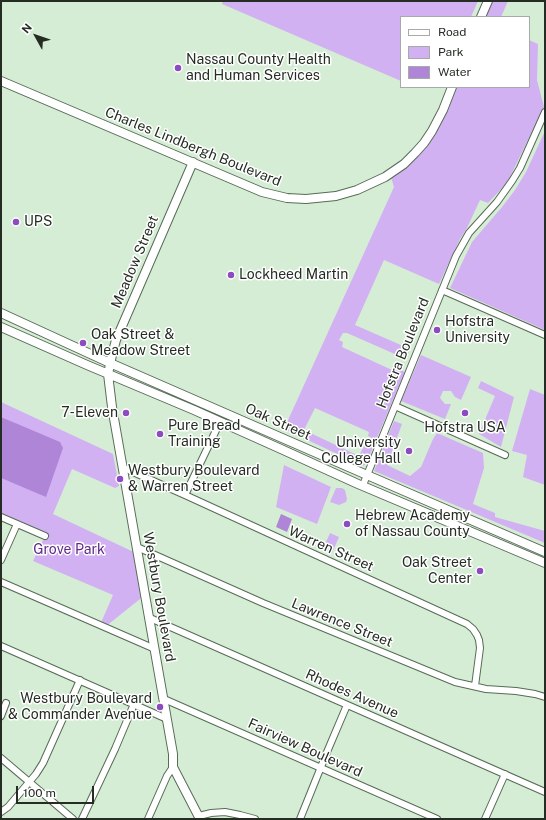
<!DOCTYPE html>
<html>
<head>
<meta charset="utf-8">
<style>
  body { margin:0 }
  #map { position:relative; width:546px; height:820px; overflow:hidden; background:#d5edd5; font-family:"Public Sans",sans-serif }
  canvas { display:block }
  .frame { position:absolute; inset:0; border:2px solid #242c23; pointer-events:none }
  .legend { position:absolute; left:400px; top:16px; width:130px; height:72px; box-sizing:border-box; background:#fff; border:1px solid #a7aba7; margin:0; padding:5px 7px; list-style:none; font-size:12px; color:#242c23 }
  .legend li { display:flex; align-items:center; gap:8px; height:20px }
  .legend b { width:20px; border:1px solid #a7aba7 }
  .north { position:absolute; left:16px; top:16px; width:40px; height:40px; -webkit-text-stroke:3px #fff; paint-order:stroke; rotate:310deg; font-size:11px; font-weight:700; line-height:16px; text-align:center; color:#242c23 }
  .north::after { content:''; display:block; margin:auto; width:14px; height:18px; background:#242c23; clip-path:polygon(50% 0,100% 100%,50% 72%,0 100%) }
  .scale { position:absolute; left:16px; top:786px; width:78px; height:18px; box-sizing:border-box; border:2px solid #242c23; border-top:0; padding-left:5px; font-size:12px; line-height:14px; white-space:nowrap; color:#242c23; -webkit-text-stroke:3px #fff; paint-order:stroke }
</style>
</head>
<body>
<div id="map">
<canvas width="546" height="820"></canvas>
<div class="frame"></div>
<ul class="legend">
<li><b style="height:5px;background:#fff"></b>Road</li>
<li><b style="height:11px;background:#d2b1f3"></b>Park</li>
<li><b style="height:11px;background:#af85d7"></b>Water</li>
</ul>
<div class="north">N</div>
<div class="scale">100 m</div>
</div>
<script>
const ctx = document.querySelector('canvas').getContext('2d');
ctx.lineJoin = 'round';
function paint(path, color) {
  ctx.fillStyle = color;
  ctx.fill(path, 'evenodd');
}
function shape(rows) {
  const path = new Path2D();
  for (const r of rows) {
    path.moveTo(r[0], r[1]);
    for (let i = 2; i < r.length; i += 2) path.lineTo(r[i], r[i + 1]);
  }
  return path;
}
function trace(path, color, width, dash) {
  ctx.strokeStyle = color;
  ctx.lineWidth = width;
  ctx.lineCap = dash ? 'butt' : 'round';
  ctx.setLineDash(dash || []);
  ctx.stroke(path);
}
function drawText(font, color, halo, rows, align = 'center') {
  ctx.font = font + ' "Public Sans",sans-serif';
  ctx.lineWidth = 3;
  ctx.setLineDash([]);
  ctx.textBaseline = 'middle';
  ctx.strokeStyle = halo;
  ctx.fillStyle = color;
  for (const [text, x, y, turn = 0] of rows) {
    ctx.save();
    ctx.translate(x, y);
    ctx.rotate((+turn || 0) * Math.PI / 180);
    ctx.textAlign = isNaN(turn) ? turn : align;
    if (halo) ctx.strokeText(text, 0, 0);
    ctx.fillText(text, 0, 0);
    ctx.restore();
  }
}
paint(shape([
  [223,1,478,1,471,17,401,17,401,81,222,4],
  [488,1,508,1,501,17,481,17],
  [529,40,538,44,537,80,544,107,507,183,488,203,480,200,467,228,460,239,439,284,384,260,355,325,410,349,406,359,347,333,343,333,339,340,343,342,342,347,392,370,394,367,405,372,376,440,368,436,369,432,315,408,304,430,359,456,365,444,373,447,367,463,363,466,284,429,394,187,390,174,415,153,452,87,529,87],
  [545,131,545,330,450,288,472,242,502,207,515,190,526,172],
  [421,355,471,377,461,400,455,397,451,391,443,391,440,398,445,404,451,404,445,419,401,401],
  [481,381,514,397,501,447,479,434,495,396,478,388],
  [530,389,545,395,545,485,523,477,527,455,512,451],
  [1,402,113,454,119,486,115,488,72,469,53,514,138,554,145,595,105,627,100,625,113,595,33,561,45,536,1,517,1,478,46,496,14,423,1,417],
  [394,421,402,424,387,465,410,476,421,467,433,439,437,433,483,453,484,468,473,504,495,513,495,517,545,531,545,543,374,471],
  [284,465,331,487,317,524,276,507],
  [336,488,342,488,345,490,347,499,346,502,339,505,330,502],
  [330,533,339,537,332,553,323,549]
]), '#d2b1f3');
paint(shape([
  [1,417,60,442,63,448,46,497,1,478],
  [281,514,292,519,287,532,276,527]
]), '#af85d7');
const minor = shape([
  [442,290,545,335],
  [395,406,505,455],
  [124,468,185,495,467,624,473,629,477,635,479,640,480,648,475,686],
  [363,485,456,256,469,233,497,202,512,181,520,168,545,112],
  [185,495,220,422],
  [1,517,45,536],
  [137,547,263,603,455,682,486,689,516,691,535,694,545,697],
  [1,560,17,524],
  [1,582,155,649],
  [150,618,545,792],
  [1,646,167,719],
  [164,699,437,819],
  [1,716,6,703],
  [1,758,73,819],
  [1,812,8,807,36,774,43,763,80,680],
  [199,816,211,813,225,812,240,815,255,819],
  [82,819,115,749,134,704],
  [148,819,167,776,173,767],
  [300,819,327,752,347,705],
  [485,819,505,774]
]);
const tertiary = shape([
  [481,17,488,1],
  [1,81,262,192,287,198,306,199,336,196,357,190,385,177,404,164,415,153,424,143,432,131,443,110,452,87],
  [193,162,116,340,112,355,108,374,112,407,173,754,173,767,200,819],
  [1,313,110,363,367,475,545,552],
  [1,327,87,365,194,410,281,449,358,484,545,563]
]);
trace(minor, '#576b56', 8);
trace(tertiary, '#576b56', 10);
trace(minor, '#fff', 6);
trace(tertiary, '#fff', 8);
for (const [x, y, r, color] of [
  [178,68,4,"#8c4bbf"],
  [16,222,4,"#8c4bbf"],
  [231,275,4,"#8c4bbf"],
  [437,330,4,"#8c4bbf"],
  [83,343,4,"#8c4bbf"],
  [126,413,4,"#8c4bbf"],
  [465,413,4,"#8c4bbf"],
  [160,434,4,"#8c4bbf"],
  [409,451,4,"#8c4bbf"],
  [120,479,4,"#8c4bbf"],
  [347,524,4,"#8c4bbf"],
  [480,571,4,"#8c4bbf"],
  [160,707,4,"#8c4bbf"]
]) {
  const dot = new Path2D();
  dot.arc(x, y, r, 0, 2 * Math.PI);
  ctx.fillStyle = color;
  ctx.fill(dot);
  trace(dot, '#fff', 1.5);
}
drawText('14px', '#242c23', '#fff', [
  ["Nassau County Health",186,60],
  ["and Human Services",186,76],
  ["UPS",24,222],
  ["Lockheed Martin",239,275],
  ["Hofstra",445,322],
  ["University",445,338],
  ["Oak Street &",91,335],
  ["Meadow Street",91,351],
  ["7-Eleven",118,413,"right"],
  ["Pure Bread",168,426],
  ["Training",168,442],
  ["Hofstra USA",465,428,"center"],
  ["University",401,443,"right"],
  ["College Hall",401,459,"right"],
  ["Westbury Boulevard",128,471],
  ["& Warren Street",128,487],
  ["Hebrew Academy",355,516],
  ["of Nassau County",355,532],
  ["Oak Street",472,563,"right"],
  ["Center",472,579,"right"],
  ["Westbury Boulevard",152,699,"right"],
  ["& Commander Avenue",152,715,"right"]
], 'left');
drawText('14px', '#242c23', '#fff', [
  ["Charles Lindbergh Boulevard",193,147,22],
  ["Meadow Street",135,262,-67],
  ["Hofstra Boulevard",403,353,-68],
  ["Oak Street",278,422,24],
  ["Warren Street",331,549,24],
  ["Westbury Boulevard",159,597,80],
  ["Lawrence Street",342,623,22],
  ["Rhodes Avenue",352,694,24],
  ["Fairview Boulevard",305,748,24]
]);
drawText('14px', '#602889', '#fff', [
  ["Grove Park",69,550]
]);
</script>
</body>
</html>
